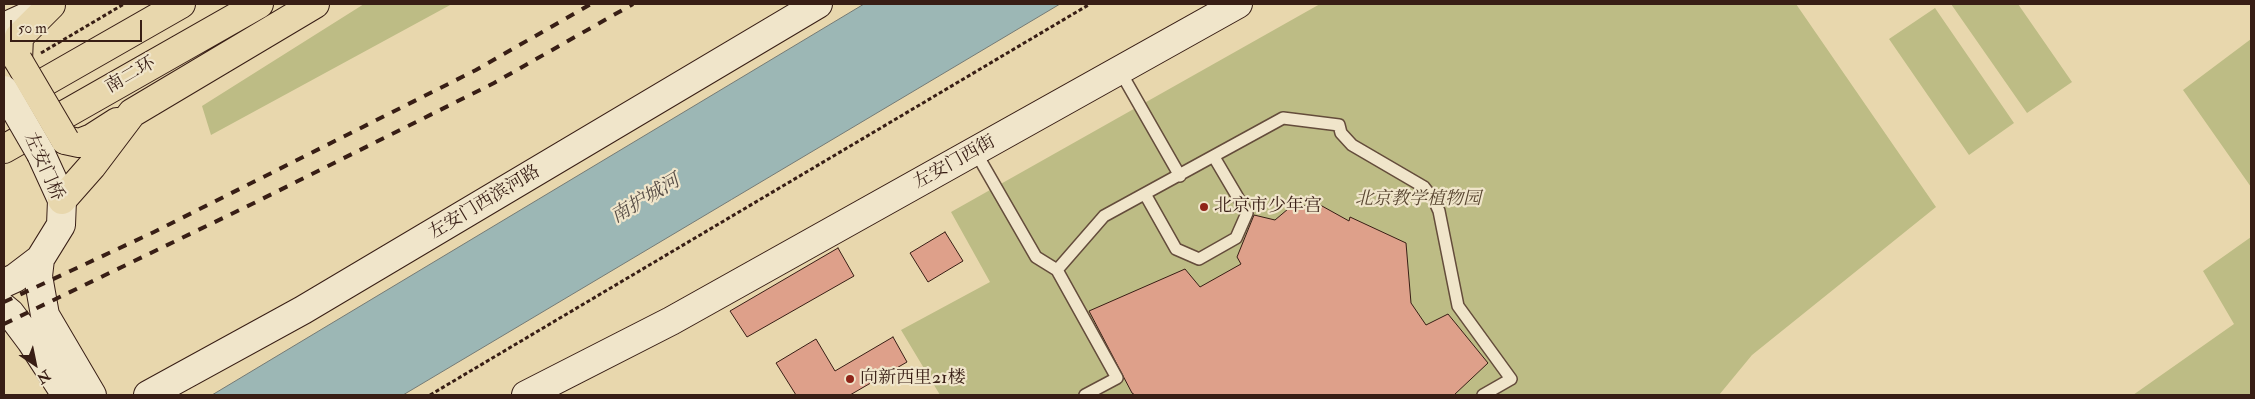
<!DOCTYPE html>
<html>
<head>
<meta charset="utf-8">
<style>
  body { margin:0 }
  #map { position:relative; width:2255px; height:399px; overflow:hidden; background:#e8d7ad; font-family:"IM FELL Double Pica",serif }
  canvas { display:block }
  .frame { position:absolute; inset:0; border:5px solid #381e15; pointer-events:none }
  .north { position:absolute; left:10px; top:339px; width:50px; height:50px; -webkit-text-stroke:4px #f0e5ca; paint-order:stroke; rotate:146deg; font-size:14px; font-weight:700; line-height:20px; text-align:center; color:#381e15 }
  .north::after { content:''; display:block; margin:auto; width:18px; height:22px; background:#381e15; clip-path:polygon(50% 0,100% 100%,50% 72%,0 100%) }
  .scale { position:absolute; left:10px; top:20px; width:132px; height:22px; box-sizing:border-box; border:2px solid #381e15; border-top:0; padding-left:6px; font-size:15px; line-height:18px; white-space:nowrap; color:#381e15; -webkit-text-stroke:4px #f0e5ca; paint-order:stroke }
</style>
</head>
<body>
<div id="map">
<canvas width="2255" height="399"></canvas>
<div class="frame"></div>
<div class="north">N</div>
<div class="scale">50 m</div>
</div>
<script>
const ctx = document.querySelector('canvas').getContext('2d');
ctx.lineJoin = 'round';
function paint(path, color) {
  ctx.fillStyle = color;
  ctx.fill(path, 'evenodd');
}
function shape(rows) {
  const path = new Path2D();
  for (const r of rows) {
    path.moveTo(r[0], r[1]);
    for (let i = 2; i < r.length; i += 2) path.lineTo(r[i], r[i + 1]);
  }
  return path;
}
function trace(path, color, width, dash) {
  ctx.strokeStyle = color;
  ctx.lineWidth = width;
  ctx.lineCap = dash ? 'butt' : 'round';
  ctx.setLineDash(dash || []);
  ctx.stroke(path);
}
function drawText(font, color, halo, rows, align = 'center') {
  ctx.font = font + ' "IM FELL Double Pica","Noto Serif SC",serif';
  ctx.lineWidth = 4.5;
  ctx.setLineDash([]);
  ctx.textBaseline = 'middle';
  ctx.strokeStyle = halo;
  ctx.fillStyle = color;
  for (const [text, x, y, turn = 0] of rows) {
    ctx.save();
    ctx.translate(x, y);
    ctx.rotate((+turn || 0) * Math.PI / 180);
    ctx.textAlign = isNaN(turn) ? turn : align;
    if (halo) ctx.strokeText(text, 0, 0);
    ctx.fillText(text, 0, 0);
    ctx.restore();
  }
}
paint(shape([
  [364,4,452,4,211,135,202,106],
  [1320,4,1796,4,1936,207,1752,355,1719,395,940,395,901,330,990,282,951,212],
  [1951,4,2018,4,2072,82,2027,113],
  [1935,8,2014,123,1969,155,1889,39],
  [2251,39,2251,187,2183,90],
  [2251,237,2251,395,2133,395,2234,324,2203,271]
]), '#bdbc85');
const water = shape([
  [864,4,1060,4,403,395,212,395,864,4]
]);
paint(water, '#9cb7b5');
trace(water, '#747a75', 1);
const building = shape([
  [1314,205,1322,206,1349,221,1350,217,1406,243,1411,303,1426,325,1448,314,1488,363,1454,395,1135,395,1132,393,1089,311,1185,269,1200,287,1241,264,1237,257,1254,215,1275,220,1288,209,1298,206,1314,205],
  [945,232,963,261,928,282,910,253,945,232],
  [838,248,854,276,747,337,730,311,838,248],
  [893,337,907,362,850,395,796,395,776,363,816,339,835,371,893,337]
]);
paint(building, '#dea08a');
trace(building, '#381e15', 1);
const lane = shape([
  [1120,71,1180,176],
  [975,151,1036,257,1057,270],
  [1145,194,1176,249,1199,259,1236,238,1247,213,1214,157],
  [1085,395,1117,378,1057,270,1104,216,1283,118,1339,125,1341,133,1352,145,1424,187,1434,200,1439,211,1458,306,1511,379,1483,395]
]);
const secondary = shape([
  [4,27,48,7],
  [40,259,38,276,45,315,92,395],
  [4,283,15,278,40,259,61,225,62,200,41,154],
  [4,308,10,313,31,341,66,395],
  [148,395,303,310,818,4],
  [526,395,671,321,1238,4]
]);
const highway = shape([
  [18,60,19,37,51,5],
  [13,100,181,4],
  [65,140,79,143,92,138,117,122],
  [4,149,259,4],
  [62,200,92,166,132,113,315,4]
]);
trace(lane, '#644c3b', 14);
trace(secondary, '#381e15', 30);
trace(highway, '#381e15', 30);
trace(shape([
  [41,53,124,4],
  [430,395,1090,4]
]), '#381e15', 3, [4, 2.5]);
trace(lane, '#f0e5ca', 11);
trace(secondary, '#f0e5ca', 28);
trace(highway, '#e8d7ad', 28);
trace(shape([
  [4,302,154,232,476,70,591,4],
  [4,324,252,204,494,83,633,4]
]), '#381e15', 4, [9, 9]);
const secondaryBridge = shape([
  [4,90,41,154]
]);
const highwayBridge = shape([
  [18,60,65,140]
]);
trace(secondaryBridge, '#381e15', 30, []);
trace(highwayBridge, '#381e15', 30, []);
trace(secondaryBridge, '#f0e5ca', 28);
trace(highwayBridge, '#e8d7ad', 28);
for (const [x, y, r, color] of [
  [1204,207,5,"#8f2418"],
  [850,379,5,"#8f2418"]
]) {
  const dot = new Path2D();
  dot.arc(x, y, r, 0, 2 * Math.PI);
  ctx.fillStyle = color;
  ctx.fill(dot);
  trace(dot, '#f0e5ca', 2);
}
drawText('18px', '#381e15', '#f0e5ca', [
  ["南二环",131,76,-30],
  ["左安门西街",955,163,-29],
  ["左安门桥",43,167,66],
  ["左安门西滨河路",485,203,-31]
]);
drawText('italic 18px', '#594631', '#f0e5ca', [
  ["北京教学植物园",1418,200]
]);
drawText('18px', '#381e15', '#f0e5ca', [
  ["北京市少年宫",1214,207],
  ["向新西里21楼",860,379]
], 'left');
drawText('italic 19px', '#564c45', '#f0e5ca', [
  ["南护城河",646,200,-31]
]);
</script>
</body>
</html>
